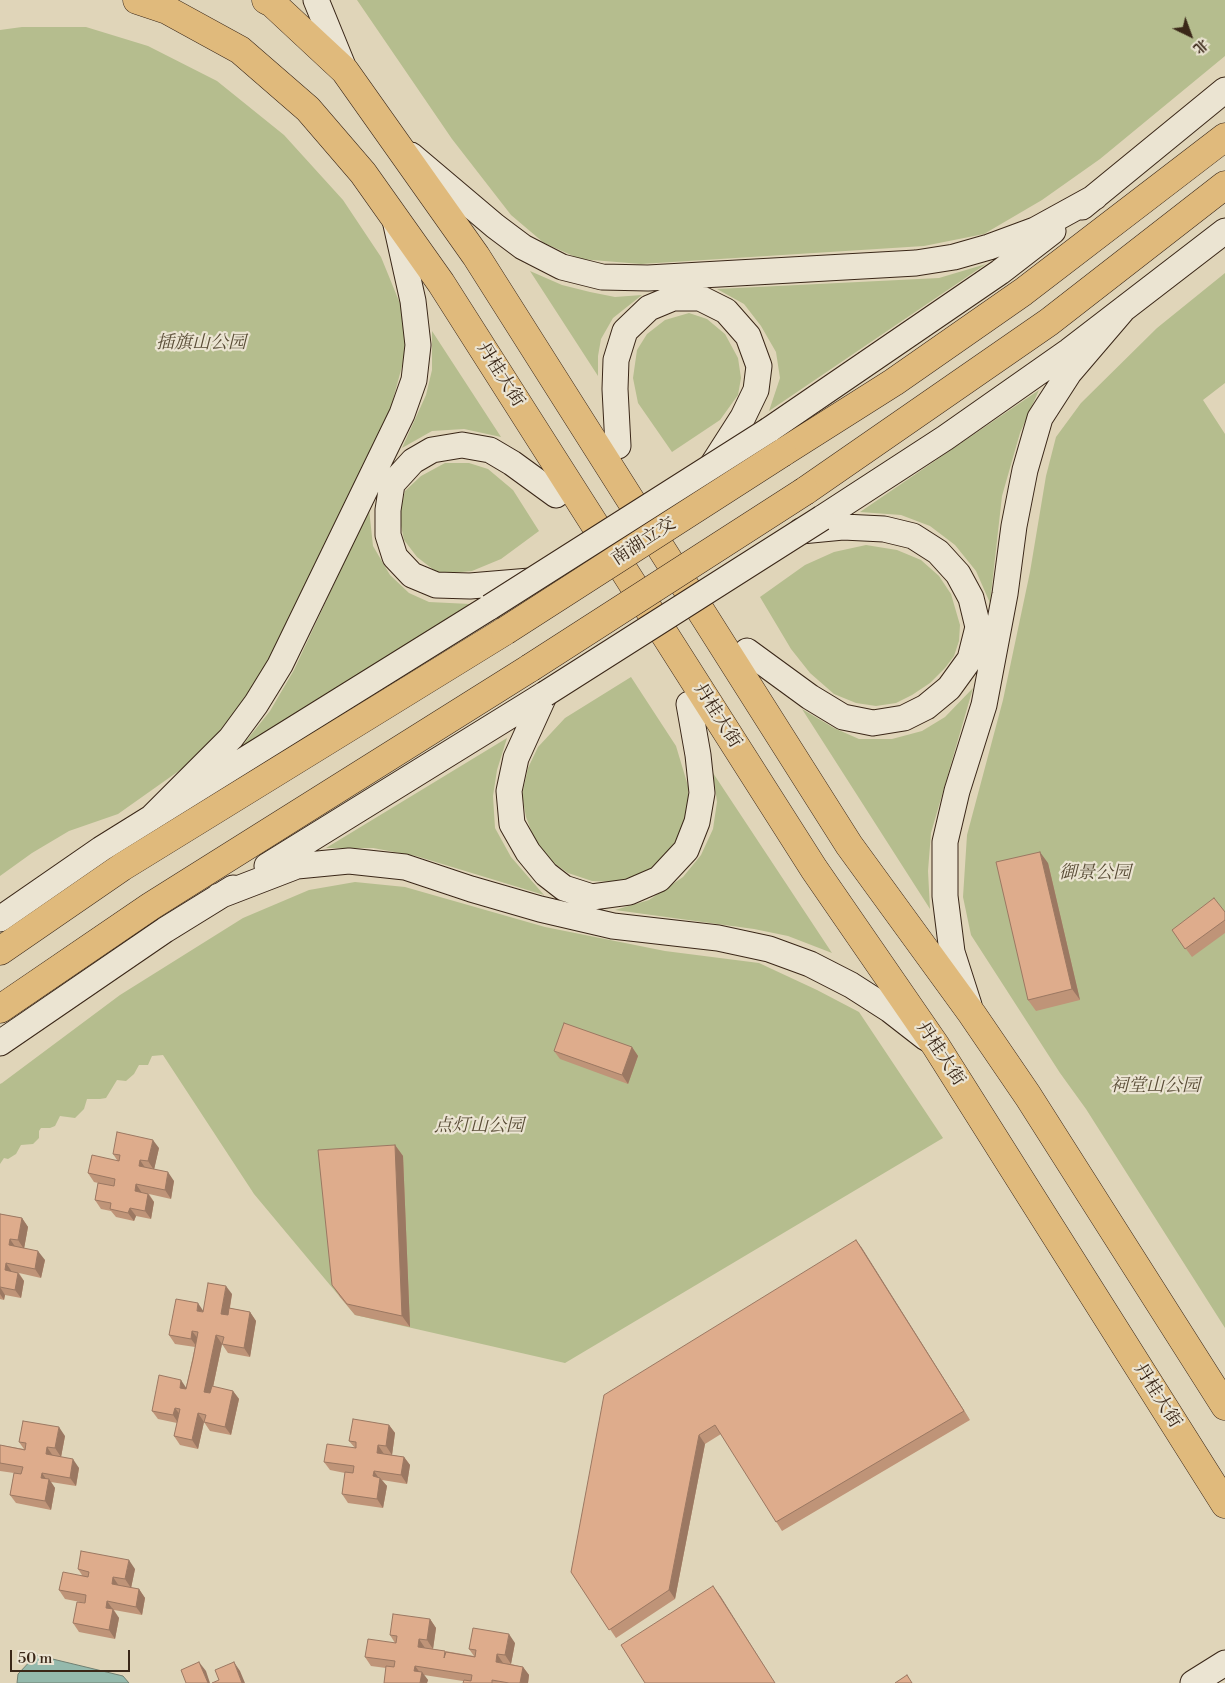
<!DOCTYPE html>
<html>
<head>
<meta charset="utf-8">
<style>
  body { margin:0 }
  #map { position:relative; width:1225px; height:1683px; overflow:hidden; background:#e0d5b9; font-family:"Libre Bodoni","Noto Serif SC",serif }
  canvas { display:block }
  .north { position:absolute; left:1165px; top:10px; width:50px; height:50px; -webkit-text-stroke:4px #ebe4d2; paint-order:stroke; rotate:138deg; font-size:14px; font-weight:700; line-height:20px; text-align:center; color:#3a2718 }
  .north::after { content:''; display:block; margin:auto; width:18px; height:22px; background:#3a2718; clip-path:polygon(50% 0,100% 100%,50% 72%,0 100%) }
  .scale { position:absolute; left:10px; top:1650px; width:120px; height:22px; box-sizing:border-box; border:2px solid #3a2718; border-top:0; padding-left:6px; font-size:15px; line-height:18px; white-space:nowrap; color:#3a2718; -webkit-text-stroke:4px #ebe4d2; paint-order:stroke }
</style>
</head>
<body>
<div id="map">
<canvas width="1225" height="1683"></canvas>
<div class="north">北</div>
<div class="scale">50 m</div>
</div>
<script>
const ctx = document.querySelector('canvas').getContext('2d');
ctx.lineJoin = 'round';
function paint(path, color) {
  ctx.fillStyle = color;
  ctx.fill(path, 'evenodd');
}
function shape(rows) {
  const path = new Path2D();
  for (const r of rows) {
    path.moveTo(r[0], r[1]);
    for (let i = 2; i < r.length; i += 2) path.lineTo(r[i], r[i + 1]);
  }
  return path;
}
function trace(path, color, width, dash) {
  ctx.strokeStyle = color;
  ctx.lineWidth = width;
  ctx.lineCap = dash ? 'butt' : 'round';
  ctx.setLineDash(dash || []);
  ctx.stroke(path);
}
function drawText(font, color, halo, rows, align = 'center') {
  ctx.font = font + ' "Libre Bodoni","Noto Serif SC",serif';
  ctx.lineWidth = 4.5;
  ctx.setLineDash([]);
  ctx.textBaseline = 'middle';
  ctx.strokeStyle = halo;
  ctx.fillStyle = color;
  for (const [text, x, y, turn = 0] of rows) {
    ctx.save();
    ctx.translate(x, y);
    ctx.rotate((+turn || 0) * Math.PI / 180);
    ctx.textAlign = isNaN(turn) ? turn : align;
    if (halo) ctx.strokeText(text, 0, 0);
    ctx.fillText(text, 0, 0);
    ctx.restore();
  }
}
paint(shape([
  [357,0,1225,0,1225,56,1100,159,1042,200,984,234,924,246,641,264,580,259,544,243,511,215,452,139],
  [22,27,86,27,148,46,217,81,284,135,343,200,381,257,401,306,406,351,390,411,267,665,233,718,183,768,118,814,69,831,32,853,0,876,0,30],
  [986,264,769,411,780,378,776,352,761,326,744,304,717,289,939,278],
  [530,271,562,285,590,292,615,297,642,295,613,318,601,339,598,356,598,376],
  [1225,273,1225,383,1203,400,1225,434,1225,1328,1086,1109,1060,1073,971,935,963,897,967,835,1003,700,1030,572,1046,476,1056,437,1081,403,1157,328],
  [689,313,707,319,725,334,738,358,741,378,738,395,720,420,672,452,638,403,633,378,637,350,647,334,665,320],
  [432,331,501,437,464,429,432,431,402,448,426,395,432,370],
  [1039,390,1020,433,1002,496,990,603,976,571,955,545,930,526,901,515,860,512],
  [445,463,469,463,488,469,513,490,539,531,501,559,472,571,439,574,417,557,404,540,399,516,405,491,421,476],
  [369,509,373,546,390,575,409,593,429,602,470,604,238,751,270,711,294,670],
  [866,545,897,550,921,560,939,576,951,594,960,625,959,641,954,656,945,668,930,683,912,695,896,703,876,706,856,703,834,694,810,673,791,649,760,597,805,565,834,552],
  [631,677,676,746,688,786,688,813,680,839,664,860,640,877,617,882,592,881,568,873,548,859,534,838,526,817,522,795,528,768,538,747,565,718],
  [973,688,931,833,928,871,930,909,802,709,834,728,859,739,892,739,922,731,945,717],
  [507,738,497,770,493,796,495,828,511,857,544,895,416,856,373,848,326,848],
  [713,773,832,953,788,936,754,929,615,910,649,900,683,877,701,855,713,829,717,802],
  [355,882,405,887,545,927,665,951,759,963,817,990,859,1012,943,1138,565,1363,355,1315,254,1194,163,1055,152,1056,148,1065,139,1065,134,1074,126,1081,117,1080,106,1098,100,1099,87,1099,84,1109,75,1118,60,1116,55,1126,50,1128,41,1128,39,1131,39,1138,33,1144,21,1145,16,1154,8,1159,4,1158,0,1164,0,1084,2,1083,120,995,243,918,309,890]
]), '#b5bd8e');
const water = shape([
  [36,1655,123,1676,129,1683,17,1683,18,1674,36,1655]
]);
paint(water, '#94b9ac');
trace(water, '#707f71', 1);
const secondary = shape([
  [316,0,345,71],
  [411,155,495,226,523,247,562,267,602,277,648,278,916,263,954,257,989,247,1035,230,1095,197],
  [1082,207,1225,90],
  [769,430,1000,272,1053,231],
  [618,446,615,389,616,360,625,331,649,308,673,298,700,298,726,311,748,336,759,366,756,390,743,417,711,467],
  [822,518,945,438,1069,351,1225,231],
  [530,581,470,586,436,585,412,575,395,557,388,535,388,510,392,484,413,461,432,450,462,445,490,450,512,463,556,495],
  [747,651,810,697,843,717,873,723,904,718,926,707,949,688,970,659,978,627,971,598,958,574,938,552,913,536,884,529,843,527,801,531],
  [545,694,516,758,509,791,512,824,528,852,546,874,564,888,592,897,629,892,659,879,686,850,697,822,702,793,698,755,689,704],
  [152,817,231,738,256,704,280,665,402,414,414,380,418,345,413,301,395,220],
  [267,866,545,694],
  [219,896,297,866,349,861,405,867,471,889,540,909,613,926,718,938,769,949,810,964,851,985,890,1010,926,1038],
  [0,919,101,849,490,607],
  [969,1005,952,952,945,896,945,842,957,791,984,705,1005,594,1014,526,1025,470,1040,418,1069,373,1122,311],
  [0,1043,165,930,233,888],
  [1193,1683,1225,1663]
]);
const primary = shape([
  [137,0,167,10,240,50,308,109,363,173,441,283,814,869,936,1046,1225,1504],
  [266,0,272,3,345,71,476,256,849,845,972,1014,1028,1096,1225,1406]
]);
const highway = shape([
  [782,453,894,382,1023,292,1225,137],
  [805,491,1049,322,1225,185],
  [0,951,122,867,505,631],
  [0,1009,151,906,530,668]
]);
trace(secondary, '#3a2718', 27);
trace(primary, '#3a2718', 29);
trace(highway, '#3a2718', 29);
trace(secondary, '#ebe4d2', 25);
trace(primary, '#e0ba7c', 28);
trace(highway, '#e0ba7c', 28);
const secondaryBridge = shape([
  [490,607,769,430],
  [545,694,822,518]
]);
const highwayBridge = shape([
  [505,631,782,453],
  [530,668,805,491]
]);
trace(secondaryBridge, '#3a2718', 27, []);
trace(highwayBridge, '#3a2718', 29, []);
trace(secondaryBridge, '#ebe4d2', 25);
trace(highwayBridge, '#e0ba7c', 28);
paint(shape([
  [1048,863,1080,1000,1036,1011,1028,1000],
  [1225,912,1225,933,1192,957,1172,930],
  [632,1047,638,1056,628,1084,560,1059,554,1051],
  [395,1145,403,1156,410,1327,355,1315,340,1297,332,1285],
  [159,1148,154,1169,174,1181,171,1199,149,1194,154,1202,151,1219,136,1216,134,1221,116,1217,111,1211,101,1209,95,1200,98,1183,94,1182,88,1173,117,1160,113,1154],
  [0,1214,22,1218,28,1227,24,1248,45,1260,41,1278,19,1273,24,1281,21,1298,5,1295,4,1300,0,1299],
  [856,1240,970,1420,782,1531,721,1434,705,1444,675,1599,616,1638,571,1572],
  [232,1294,230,1308,250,1312,256,1321,250,1357,228,1353,222,1344,213,1387,233,1391,239,1399,231,1435,210,1431,204,1422,198,1449,180,1445,174,1436,177,1423,158,1419,152,1411,186,1387,195,1347,175,1344,169,1335,203,1311],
  [389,1425,395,1433,392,1455,404,1457,410,1465,407,1484,382,1480,387,1486,383,1508,348,1503,342,1494,345,1473,330,1470,324,1462,355,1448,349,1441],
  [65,1436,61,1457,79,1468,76,1486,51,1482,55,1488,51,1510,16,1503,10,1495,14,1473,0,1471,0,1445,24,1449,19,1442],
  [78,1569,135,1569,131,1588,139,1589,145,1598,142,1615,114,1610,119,1618,115,1639,79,1632,73,1623,85,1603,65,1599,59,1590,82,1575],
  [430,1619,436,1628,433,1649,474,1656,469,1649,515,1643,511,1664,523,1667,529,1675,528,1683,463,1683,463,1681,424,1675,428,1680,427,1683,384,1683,386,1668,371,1666,365,1657,395,1643,390,1635]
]), '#bf9478');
paint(shape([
  [1040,852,1048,863,1080,1000,1072,989],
  [632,1047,638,1056,628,1084,622,1075],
  [153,1140,159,1148,154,1170,148,1161],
  [395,1145,403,1156,410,1327,402,1316],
  [140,1160,146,1169,139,1166],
  [168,1172,174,1181,171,1199,165,1190],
  [136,1184,142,1193,135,1191],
  [148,1194,154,1202,151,1219,145,1211],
  [130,1208,136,1216,134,1221,128,1213],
  [22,1218,28,1227,24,1249,18,1240],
  [10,1239,16,1248,9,1245],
  [856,1240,862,1248,970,1420,964,1411],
  [38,1251,45,1260,41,1278,35,1269],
  [6,1263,12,1272,5,1270],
  [18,1273,24,1281,21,1298,15,1290],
  [226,1286,232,1294,227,1323,221,1314],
  [0,1287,5,1295,4,1300,0,1294],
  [198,1303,204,1312,197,1311],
  [250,1312,256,1321,250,1357,244,1348],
  [192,1331,199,1340,197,1347,191,1339],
  [216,1335,222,1344,210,1401,204,1392],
  [181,1380,187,1389,186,1396,180,1388],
  [233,1391,239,1399,231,1435,225,1427],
  [175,1408,181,1416,179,1424,173,1415],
  [198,1413,204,1422,198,1449,192,1440],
  [389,1425,395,1433,392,1455,386,1446],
  [59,1427,65,1436,61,1457,55,1448],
  [699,1435,705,1444,675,1599,669,1590],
  [378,1445,384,1454,377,1453],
  [47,1447,53,1456,46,1454],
  [404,1457,410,1465,407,1484,401,1475],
  [73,1459,79,1468,76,1486,70,1478],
  [374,1471,380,1480,373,1476],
  [42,1473,48,1482,41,1478],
  [380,1478,387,1486,383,1508,377,1499],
  [49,1479,55,1488,51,1510,45,1501],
  [129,1560,135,1569,131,1588,125,1579],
  [113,1577,119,1586,112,1584],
  [713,1586,721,1597,775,1683],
  [139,1589,145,1598,142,1615,136,1607],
  [107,1601,119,1618,115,1639,109,1630,106,1608],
  [430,1619,436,1628,433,1649,427,1640],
  [509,1634,515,1643,511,1664,505,1655],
  [419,1639,425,1648,418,1647],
  [497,1654,503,1663,496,1662],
  [199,1662,206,1671,210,1683,208,1683],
  [234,1662,240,1671,245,1683,242,1683],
  [415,1666,421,1674,414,1671],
  [523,1667,529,1675,528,1683,520,1683],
  [422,1672,428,1680,427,1683,420,1683]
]), '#9b7862');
const building = shape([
  [1040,852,1072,989,1028,1000,996,862,1040,852],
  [1214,898,1225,912,1225,920,1185,949,1172,930,1214,898],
  [564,1023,632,1047,622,1075,554,1051,564,1023],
  [117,1132,153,1140,148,1161,140,1160,139,1166,168,1172,165,1190,136,1184,135,1191,148,1194,145,1211,130,1208,128,1213,110,1209,111,1203,95,1200,98,1183,114,1186,115,1179,88,1173,92,1155,119,1161,120,1155,113,1154,117,1132],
  [395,1145,402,1316,347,1304,332,1285,318,1150,395,1145],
  [0,1214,22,1218,18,1240,10,1239,9,1245,38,1251,35,1269,6,1263,5,1270,18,1273,15,1290,0,1287,0,1214],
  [856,1240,964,1411,776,1522,715,1425,699,1435,669,1590,609,1630,571,1572,604,1395,856,1240],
  [208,1283,226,1286,221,1314,228,1315,229,1308,250,1312,244,1348,222,1344,224,1337,216,1335,204,1392,210,1393,212,1386,233,1391,225,1427,204,1422,206,1415,198,1413,192,1440,174,1436,180,1409,175,1408,173,1415,152,1411,159,1375,181,1380,180,1388,186,1389,193,1359,198,1332,192,1331,191,1339,169,1335,176,1299,198,1303,197,1311,203,1312,208,1283],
  [353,1419,389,1425,386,1446,378,1445,377,1453,404,1457,401,1475,374,1471,373,1476,380,1478,377,1499,342,1494,345,1472,353,1473,354,1466,324,1462,327,1444,356,1448,356,1442,349,1441,353,1419],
  [23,1421,59,1427,55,1448,47,1447,46,1454,73,1459,70,1478,42,1473,41,1478,49,1479,45,1501,10,1495,14,1473,21,1474,23,1467,0,1463,0,1445,25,1450,26,1443,19,1442,23,1421],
  [81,1551,129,1560,125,1579,113,1577,112,1584,139,1589,136,1607,107,1601,106,1608,113,1609,109,1630,73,1623,77,1602,85,1603,86,1595,59,1590,63,1572,88,1577,89,1572,78,1569,81,1551],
  [713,1586,775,1683,645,1683,621,1645,713,1586],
  [393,1614,430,1619,427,1640,419,1639,418,1647,445,1651,444,1658,446,1652,475,1657,476,1650,469,1649,473,1628,509,1634,505,1655,497,1654,496,1662,523,1667,520,1683,509,1683,492,1680,492,1683,463,1683,464,1680,471,1681,472,1675,415,1666,414,1671,422,1672,420,1683,384,1683,386,1666,394,1667,395,1661,365,1657,368,1639,396,1643,397,1636,390,1635,393,1614],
  [199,1662,208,1683,186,1683,181,1670,199,1662],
  [234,1662,242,1683,212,1683,219,1680,215,1670,234,1662],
  [907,1675,912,1683,895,1683,907,1675]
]);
paint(building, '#deac8c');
trace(building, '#9b7862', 1);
drawText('italic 18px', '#594c36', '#ebe4d2', [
  ["插旗山公园",201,344],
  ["御景公园",1095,874],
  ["祠堂山公园",1155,1087],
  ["点灯山公园",479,1127]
]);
drawText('18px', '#3a2718', '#ebe4d2', [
  ["丹桂大街",500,375,58],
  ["南湖立交",644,542,-33],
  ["丹桂大街",717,716,58],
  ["丹桂大街",940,1054,57],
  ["丹桂大街",1157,1396,58]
]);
</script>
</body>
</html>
